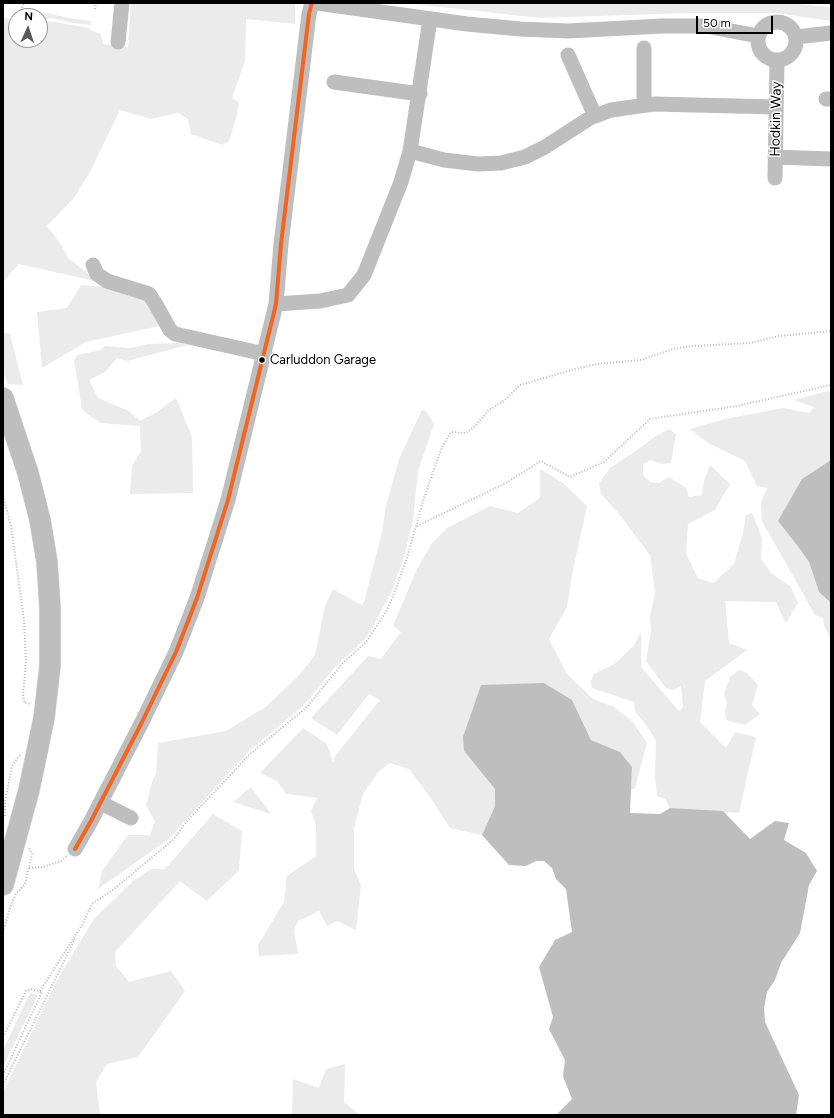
<!DOCTYPE html>
<html>
<head>
<meta charset="utf-8">
<style>
  body { margin:0 }
  #map { position:relative; width:834px; height:1118px; overflow:hidden; background:#fff; font-family:Figtree,sans-serif }
  canvas { display:block }
  .frame { position:absolute; inset:0; border:4px solid #000; pointer-events:none }
  .north { position:absolute; left:8px; top:8px; width:40px; height:40px; box-sizing:border-box; background:#fff; border:1px solid #999; border-radius:50%; rotate:3deg; font-size:11px; font-weight:700; line-height:16px; text-align:center; color:#000 }
  .north::after { content:''; display:block; margin:auto; width:14px; height:18px; background:#595959; clip-path:polygon(50% 0,100% 100%,50% 72%,0 100%) }
  .scale { position:absolute; left:696px; top:16px; width:77px; height:18px; box-sizing:border-box; border:2px solid #000; border-top:0; padding-left:5px; font-size:12px; line-height:14px; white-space:nowrap; color:#000; -webkit-text-stroke:3px #fff; paint-order:stroke }
</style>
</head>
<body>
<div id="map">
<canvas width="834" height="1118"></canvas>
<div class="frame"></div>
<div class="north">N</div>
<div class="scale">50 m</div>
</div>
<script>
const ctx = document.querySelector('canvas').getContext('2d');
ctx.lineJoin = 'round';
function paint(path, color) {
  ctx.fillStyle = color;
  ctx.fill(path, 'evenodd');
}
function shape(rows) {
  const path = new Path2D();
  for (const r of rows) {
    if (r.length === 3) {
      path.moveTo(r[0] + r[2], r[1]);
      path.arc(r[0], r[1], r[2], 0, 2 * Math.PI);
      continue;
    }
    path.moveTo(r[0], r[1]);
    for (let i = 2; i < r.length; i += 2) path.lineTo(r[i], r[i + 1]);
  }
  return path;
}
function trace(path, color, width, dash) {
  ctx.strokeStyle = color;
  ctx.lineWidth = width;
  ctx.lineCap = dash ? 'butt' : 'round';
  ctx.setLineDash(dash || []);
  ctx.stroke(path);
}
function drawText(font, color, halo, rows, align = 'center') {
  ctx.font = font + ' Figtree,sans-serif';
  ctx.lineWidth = 3;
  ctx.setLineDash([]);
  ctx.textBaseline = 'middle';
  ctx.strokeStyle = halo;
  ctx.fillStyle = color;
  for (const [text, x, y, turn = 0] of rows) {
    ctx.save();
    ctx.translate(x, y);
    ctx.rotate((+turn || 0) * Math.PI / 180);
    ctx.textAlign = isNaN(turn) ? turn : align;
    if (halo) ctx.strokeText(text, 0, 0);
    ctx.fillText(text, 0, 0);
    ctx.restore();
  }
}
paint(shape([
  [131,3,295,3,295,24,246,19,245,61,232,98,239,102,237,115,229,141,222,145,191,134,188,119,178,113,151,119,120,110,91,170,74,198,47,226,62,246,68,258,99,282,19,264,3,282,3,17,12,20,15,13,18,14,16,16,15,21,16,40,40,40,41,26,44,23,49,21,89,28,90,30,101,34,103,44,128,47],
  [405,3,787,3,831,7,831,21,777,13,689,13,540,18],
  [47,13,69,18,91,21,91,25,73,23,51,18,46,19,40,22,40,16],
  [81,285,105,287,147,299,159,326,86,342,42,368,37,312,67,308],
  [3,332,10,334,23,385,8,384,3,371],
  [180,343,188,345,127,361,117,358,105,372,89,380,98,398,129,411,140,421,157,412,176,398,192,437,193,493,130,494,132,466,141,451,140,426,101,423,87,414,82,409,74,360,78,355,100,350,105,346,130,348,149,344],
  [831,391,831,460,802,479,797,545,809,562,819,592,831,603,831,639,824,626,823,618,815,615,762,521,761,503,767,488,757,486,745,461,708,443,690,429,725,419,783,408,809,413,814,407,794,400,824,392],
  [422,410,427,412,434,424,418,471,413,520,404,557,391,593,367,637,334,668,303,706,249,751,169,839,98,889,102,871,128,835,150,835,155,821,146,806,151,785,156,773,158,743,226,731,267,706,301,673,315,655,325,606,333,589,363,606,382,532,386,506,399,459],
  [669,429,676,434,671,463,662,464,651,460,643,464,643,475,650,482,659,483,669,477,686,488,689,497,702,495,704,481,710,465,730,484,715,510,688,524,686,554,698,578,713,583,734,564,743,533,746,515,752,513,762,538,761,559,772,574,790,586,798,603,786,623,776,602,725,601,729,643,747,650,705,681,700,722,726,748,735,732,756,737,739,813,670,808,665,799,657,796,655,777,656,741,647,726,637,714,634,707,634,702,592,688,591,681,594,674,616,663,634,645,641,632,641,667,679,711,683,707,681,686,673,690,666,688,646,661,651,632,650,617,655,592,650,555,619,514,601,494,599,483,610,468,633,453,656,436],
  [540,469,563,483,587,506,572,575,567,607,549,639,567,674,593,699,614,707,632,721,647,743,635,788,631,790,632,767,620,752,591,740,572,700,464,751,495,789,495,806,482,835,450,828,430,797,409,769,390,763,379,771,363,794,354,828,354,869,361,885,356,930,337,921,327,926,319,911,298,921,294,930,298,954,259,956,258,945,284,902,287,876,316,856,316,826,311,811,317,798,286,794,277,781,260,773,303,728,327,744,333,762,336,755,380,700,369,694,337,735,311,718,368,656,381,659,401,632,393,626,416,571,432,543,447,528,490,506,518,513,540,498],
  [739,670,747,673,758,685,752,705,760,714,745,725,726,720,725,710,727,703,724,694,730,677],
  [251,787,271,814,233,802],
  [213,814,242,831,239,870,207,901,180,881,115,952,116,966,129,982,171,971,185,991,138,1057,107,1064,96,1082,100,1114,102,1115,3,1115,3,1092,56,982,94,919,133,881,151,869,165,869],
  [31,993,38,995,3,1067,3,1050,29,995],
  [345,1064,344,1102,360,1115,292,1115,293,1079,319,1088,326,1069]
]), '#ebebeb');
paint(shape([
  [831,460,831,603,819,592,809,562,797,545,778,521,802,479],
  [544,683,572,700,591,740,620,752,632,767,630,813,660,814,670,808,723,811,750,839,775,821,789,823,784,840,806,853,817,871,809,885,800,933,781,963,775,980,767,992,764,1008,765,1022,799,1095,796,1115,558,1115,558,1113,572,1099,563,1076,565,1060,549,1029,553,1017,539,967,555,940,572,932,566,889,556,879,552,868,544,861,536,861,526,866,509,865,482,835,495,806,495,789,464,751,463,737,481,685]
]), '#bebebe');
const highway = shape([
  [3,398,28,473,40,520,47,562,50,608,50,666,44,718,29,790,3,885]
]);
trace(highway, '#dbdbdb', 22);
trace(shape([
  [95,9,96,3],
  [19,16,24,3],
  [3,496,11,526,24,620,26,662,23,696,25,703,31,704],
  [417,526,506,483,541,461,570,477,604,462,650,419,737,406,831,385],
  [5,816,5,802,12,766,20,755],
  [29,868,43,867,61,861,67,856],
  [3,932,11,905,16,894,25,884,32,854,29,848],
  [40,991,82,925,92,904,114,889,173,840,187,821,249,755,306,708,343,663,366,642,386,612,393,596,407,558,424,498,442,447,451,432,466,433,475,426,489,410,505,400,520,385,575,369,597,364,641,360,673,349,692,346,750,343,779,336,831,331],
  [3,1037,26,991,31,989,42,992,3,1075],
  [3,1085,75,939]
]), '#b9b9b9', 2, [1, 2]);
trace(shape([
  [317,3,467,24,520,29,568,31,662,26,706,26,758,36],
  [777,41,19],
  [796,37,831,33],
  [118,42,122,3],
  [568,55,595,116],
  [334,82,420,94],
  [826,99,831,99],
  [644,105,644,48],
  [410,151,444,160,478,164,501,163,525,157,545,147,590,118,611,110,654,104,776,107],
  [775,157,831,159],
  [775,178,777,60],
  [93,265,97,274,107,281,149,294,155,303,170,330,175,334,265,354],
  [276,304,320,301,348,295,364,275,401,182,410,151,430,19],
  [101,803,131,818],
  [75,849,91,821,141,724,176,652,197,598,228,500,276,304,281,244,309,14,312,3]
]), '#bebebe', 15);
trace(highway, '#bebebe', 21);
trace(shape([
  [75,849,91,821,141,724,176,652,197,598,228,500,276,304,281,244,309,14,312,3]
]), '#f26522', 4);
for (const [x, y, r, color] of [
  [262,360,3.5,"#000"]
]) {
  const dot = new Path2D();
  dot.arc(x, y, r, 0, 2 * Math.PI);
  ctx.fillStyle = color;
  ctx.fill(dot);
  trace(dot, '#fff', 1.5);
}
drawText('13px', '#000', '#fff', [
  ["Carluddon Garage",270,360]
], 'left');
drawText('14px', '#000', '#fff', [
  ["Hodkin Way",776,119,-89]
]);
</script>
</body>
</html>
